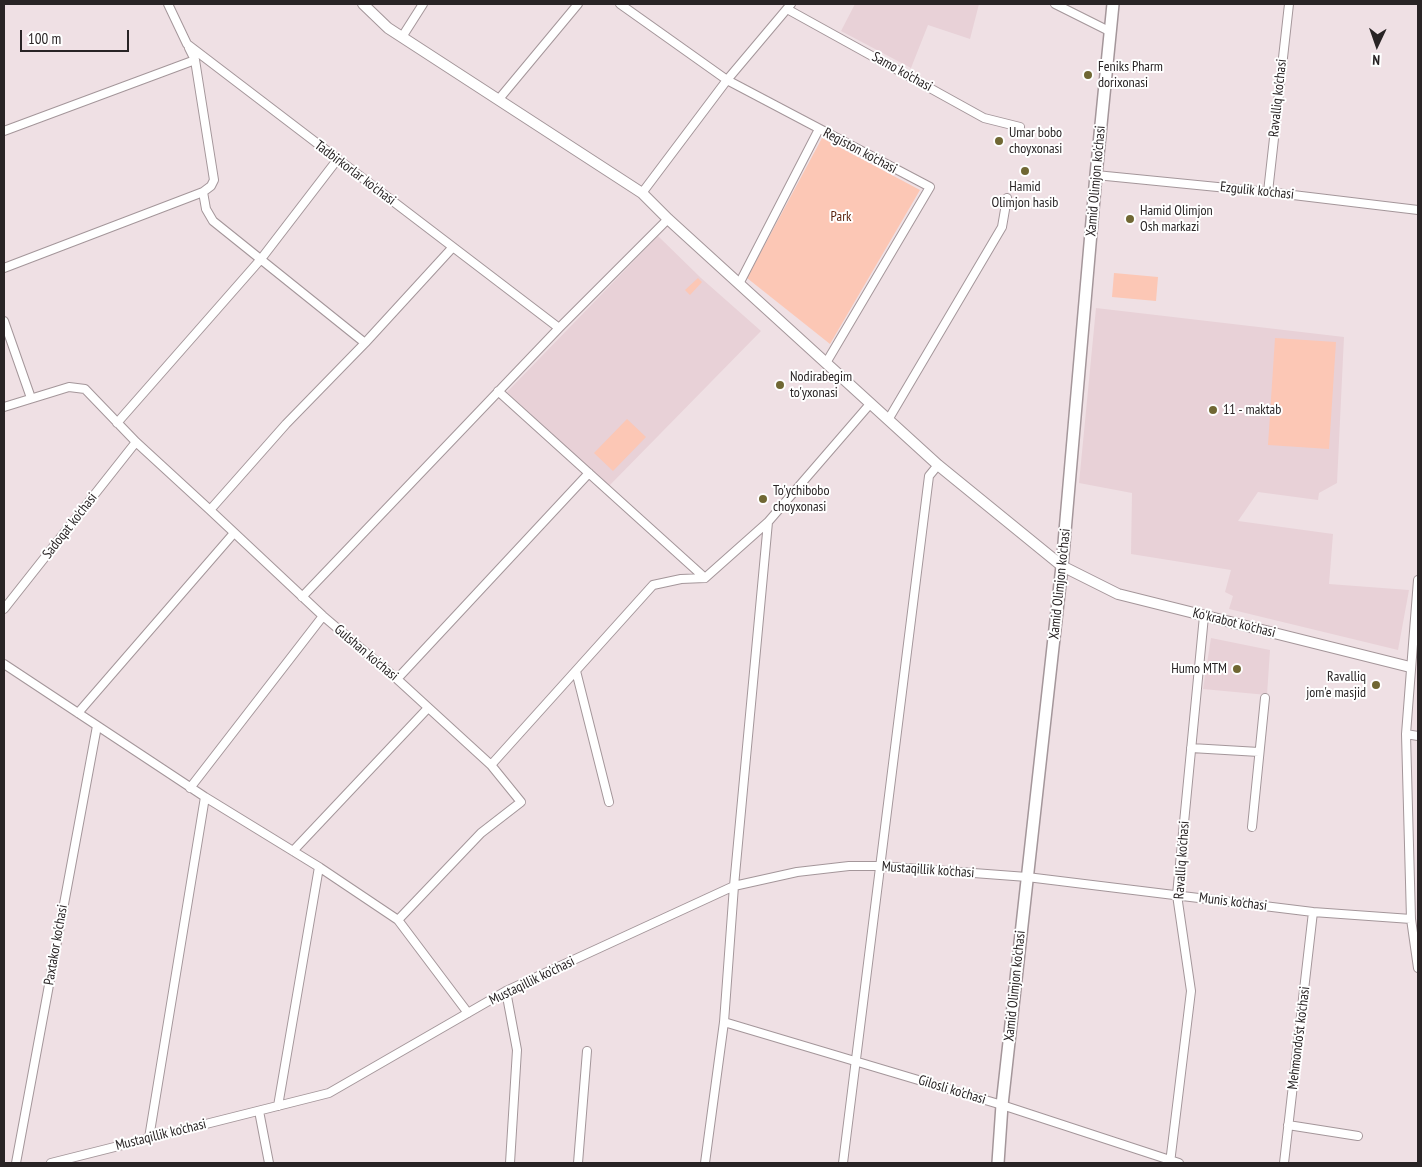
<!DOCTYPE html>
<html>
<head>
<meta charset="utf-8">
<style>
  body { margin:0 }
  #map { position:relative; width:1422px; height:1167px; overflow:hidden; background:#efe0e4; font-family:"PT Sans Narrow",sans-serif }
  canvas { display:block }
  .frame { position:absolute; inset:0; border:5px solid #292425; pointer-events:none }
  .north { position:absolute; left:1352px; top:20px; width:50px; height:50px; -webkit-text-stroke:4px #fff; paint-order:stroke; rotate:183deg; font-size:14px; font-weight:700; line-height:20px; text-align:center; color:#292425 }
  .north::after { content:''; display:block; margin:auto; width:18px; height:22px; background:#292425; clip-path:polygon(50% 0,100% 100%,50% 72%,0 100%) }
  .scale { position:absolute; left:20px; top:30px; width:109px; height:22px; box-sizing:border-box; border:2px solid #292425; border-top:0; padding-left:6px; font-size:15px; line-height:18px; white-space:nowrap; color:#292425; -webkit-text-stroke:4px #fff; paint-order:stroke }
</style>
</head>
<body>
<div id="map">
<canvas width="1422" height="1167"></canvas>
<div class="frame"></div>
<div class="north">N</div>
<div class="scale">100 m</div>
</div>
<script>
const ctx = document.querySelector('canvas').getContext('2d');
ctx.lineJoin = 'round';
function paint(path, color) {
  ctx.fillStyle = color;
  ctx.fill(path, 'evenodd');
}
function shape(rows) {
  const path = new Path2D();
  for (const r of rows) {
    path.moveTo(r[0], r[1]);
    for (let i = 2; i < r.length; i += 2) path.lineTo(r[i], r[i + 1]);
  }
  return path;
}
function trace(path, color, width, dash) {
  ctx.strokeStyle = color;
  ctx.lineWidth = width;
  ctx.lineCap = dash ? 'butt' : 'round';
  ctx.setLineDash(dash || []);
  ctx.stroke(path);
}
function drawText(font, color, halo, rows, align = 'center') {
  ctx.font = font + ' "PT Sans Narrow",sans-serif';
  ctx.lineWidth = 4;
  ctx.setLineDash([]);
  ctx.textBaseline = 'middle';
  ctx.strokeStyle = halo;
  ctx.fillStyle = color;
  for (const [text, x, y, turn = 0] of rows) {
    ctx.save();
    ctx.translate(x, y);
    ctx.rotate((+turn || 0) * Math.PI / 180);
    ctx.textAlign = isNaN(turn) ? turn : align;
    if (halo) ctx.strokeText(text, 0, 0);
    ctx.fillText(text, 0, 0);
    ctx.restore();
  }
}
paint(shape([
  [855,4,979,4,970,39,928,25,911,68,841,31],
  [658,236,701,278,761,331,609,486,507,392],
  [1096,308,1344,337,1337,483,1319,493,1318,500,1258,492,1238,521,1333,534,1329,584,1409,590,1398,650,1229,609,1233,596,1225,592,1231,570,1131,554,1132,493,1079,483],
  [1211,638,1270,650,1267,695,1203,689]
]), '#e8d1d7');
paint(shape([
  [822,138,920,190,830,344,747,278],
  [1114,273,1158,277,1156,301,1112,297],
  [698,278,702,282,690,295,685,290],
  [1275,338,1336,342,1329,449,1268,445],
  [627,419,646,437,613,471,594,453]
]), '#fcc7b5');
const minor = shape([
  [168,4,187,44,559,328],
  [620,4,727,80,930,187,826,363],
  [1055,4,1111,32],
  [787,9,984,118,1020,127],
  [402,37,423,4],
  [195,60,214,180,211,186,203,192],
  [499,99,578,4],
  [4,131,195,60,189,48],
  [1096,175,1268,192,1418,210],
  [1268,192,1289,4],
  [642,193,727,80,791,4],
  [4,268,203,192,206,209,213,221,365,343],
  [739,284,819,129],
  [4,321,31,398],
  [498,391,705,578],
  [4,407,69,387,85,389,136,442,210,510,323,616,397,679,491,765,521,802,481,833,398,920],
  [888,420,1002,227,1007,198],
  [117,423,261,259,337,160],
  [210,510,286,424,365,343,453,247],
  [1418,580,1406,734,1411,919,1418,968],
  [302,597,559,328,668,219],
  [4,609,136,442],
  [4,664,205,797,319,867,398,920,468,1013],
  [576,671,609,802],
  [397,679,589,473],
  [78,713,234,533],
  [1406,734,1418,736],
  [1191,748,1259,752],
  [491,765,653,585,681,579,705,578,768,522],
  [190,788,323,616],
  [1252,827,1265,698],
  [293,851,428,708],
  [506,991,517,1050,510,1163],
  [724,1022,1002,1105,1179,1163],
  [278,1106,319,867],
  [259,1111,269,1163],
  [1288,1125,1358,1136],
  [149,1138,205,797],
  [16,1163,97,726],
  [51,1163,329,1093,506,991,734,886,797,872,849,866,880,866,1027,877,1313,912,1411,919],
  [578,1163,587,1051],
  [705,1163,724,1022,734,886,768,522,870,404],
  [843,1163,929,476,938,465],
  [1170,1163,1191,991,1177,895,1204,616],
  [1284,1163,1313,912]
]);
const tertiary = shape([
  [363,4,388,28,642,193,668,219,938,465,1062,566,1118,594,1410,667]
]);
const secondary = shape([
  [998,1163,1002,1105,1062,566,1096,175,1113,4]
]);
trace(minor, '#a4969a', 10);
trace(tertiary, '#a4969a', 12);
trace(secondary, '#a4969a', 14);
trace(minor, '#fff', 8);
trace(tertiary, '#fff', 10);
trace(secondary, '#fff', 11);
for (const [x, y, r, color] of [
  [1088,75,5,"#706733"],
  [999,141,5,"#706733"],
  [1025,171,5,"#706733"],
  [1130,219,5,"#706733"],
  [780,385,5,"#706733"],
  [1213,410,5,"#706733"],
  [763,499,5,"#706733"],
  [1237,669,5,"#706733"],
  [1376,685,5,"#706733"]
]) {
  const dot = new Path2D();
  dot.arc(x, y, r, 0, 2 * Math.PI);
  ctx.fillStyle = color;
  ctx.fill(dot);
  trace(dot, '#fff', 2);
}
drawText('14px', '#292425', '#fff', [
  ["Feniks Pharm",1098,67],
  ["dorixonasi",1098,83],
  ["Umar bobo",1009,133],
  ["choyxonasi",1009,149],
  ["Hamid",1025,187,"center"],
  ["Olimjon hasib",1025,203,"center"],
  ["Hamid Olimjon",1140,211],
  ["Osh markazi",1140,227],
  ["Nodirabegim",790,377],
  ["to'yxonasi",790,393],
  ["11 - maktab",1223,410],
  ["To'ychibobo",773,491],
  ["choyxonasi",773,507],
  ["Humo MTM",1227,669,"right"],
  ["Ravalliq",1366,677,"right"],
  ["jom'e masjid",1366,693,"right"]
], 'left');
drawText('14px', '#292425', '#fff', [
  ["Samo ko'chasi",902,72,29],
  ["Ravalliq ko'chasi",1278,98,-84],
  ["Registon ko'chasi",860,151,28],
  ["Tadbirkorlar ko'chasi",355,173,37],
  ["Xamid Olimjon ko'chasi",1096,181,-85],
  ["Ezgulik ko'chasi",1257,191,6],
  ["Sadoqat ko'chasi",70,526,-52],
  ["Xamid Olimjon ko'chasi",1060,584,-84],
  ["Ko'krabot ko'chasi",1234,623,14],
  ["Gulshan ko'chasi",366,653,40],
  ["Ravalliq ko'chasi",1182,860,-86],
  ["Mustaqillik ko'chasi",928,870,4],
  ["Munis ko'chasi",1233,902,7],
  ["Paxtakor ko'chasi",56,945,-80],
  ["Mustaqillik ko'chasi",532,981,-26],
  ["Xamid Olimjon ko'chasi",1015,986,-84],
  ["Mehmondo'st ko'chasi",1299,1038,-83],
  ["Gilosli ko'chasi",952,1090,17],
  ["Mustaqillik ko'chasi",161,1135,-14]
]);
drawText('14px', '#571e08', '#fff', [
  ["Park",841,217]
]);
</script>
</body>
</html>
